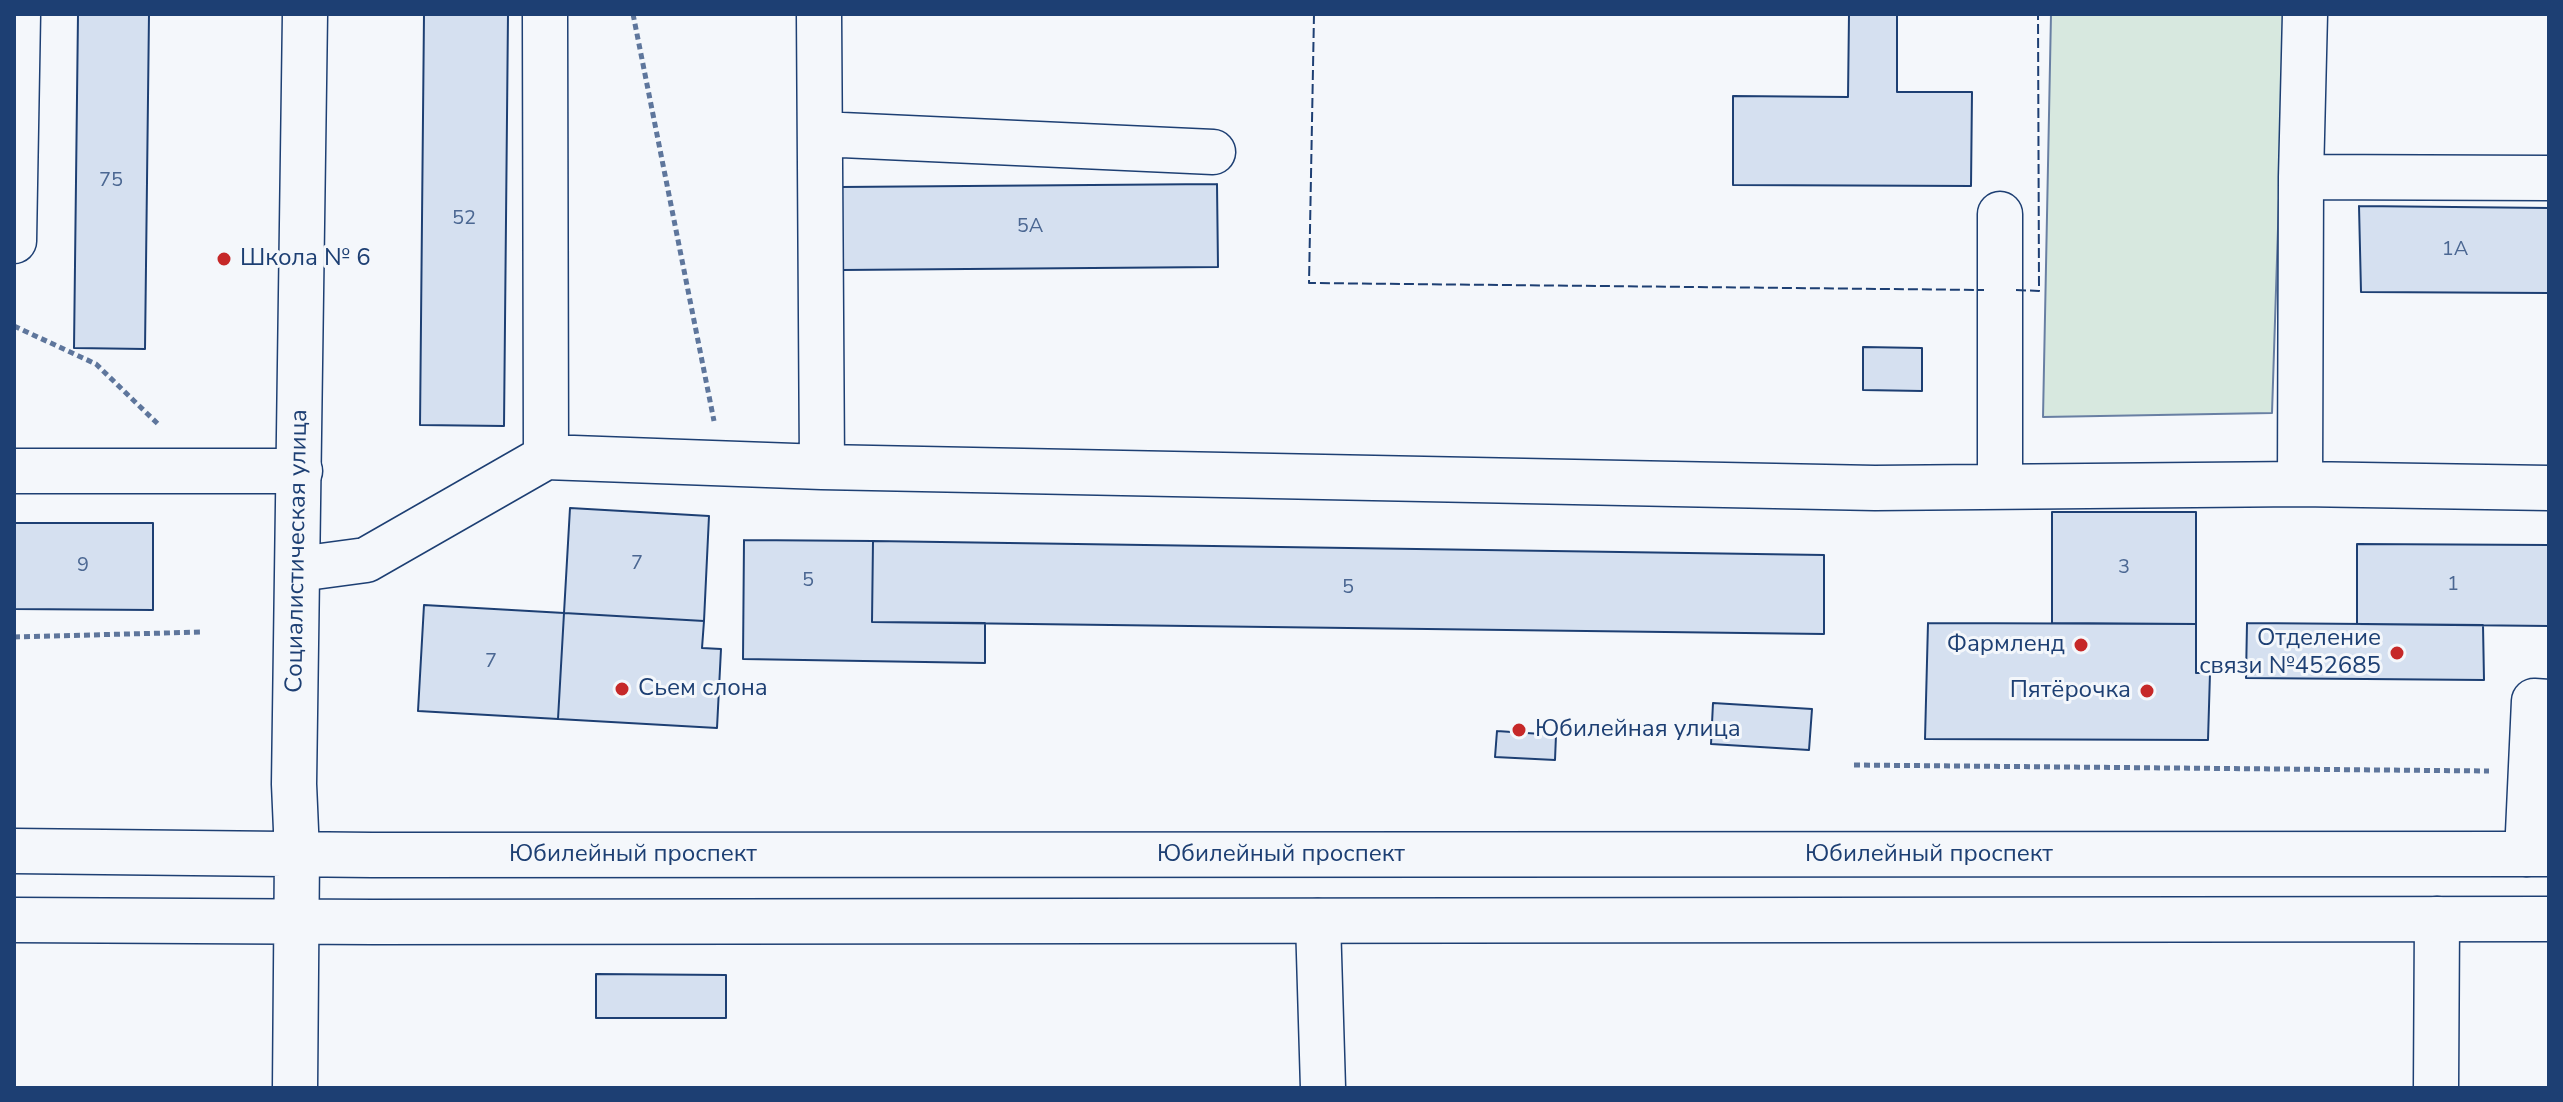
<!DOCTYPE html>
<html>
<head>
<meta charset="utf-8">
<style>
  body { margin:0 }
  #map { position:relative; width:2563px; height:1102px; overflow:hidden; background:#f4f7fb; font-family:"Nunito Sans",sans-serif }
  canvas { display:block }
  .frame { position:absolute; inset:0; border:16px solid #1d3f73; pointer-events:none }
</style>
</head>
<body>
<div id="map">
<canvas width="2563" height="1102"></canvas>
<div class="frame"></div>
</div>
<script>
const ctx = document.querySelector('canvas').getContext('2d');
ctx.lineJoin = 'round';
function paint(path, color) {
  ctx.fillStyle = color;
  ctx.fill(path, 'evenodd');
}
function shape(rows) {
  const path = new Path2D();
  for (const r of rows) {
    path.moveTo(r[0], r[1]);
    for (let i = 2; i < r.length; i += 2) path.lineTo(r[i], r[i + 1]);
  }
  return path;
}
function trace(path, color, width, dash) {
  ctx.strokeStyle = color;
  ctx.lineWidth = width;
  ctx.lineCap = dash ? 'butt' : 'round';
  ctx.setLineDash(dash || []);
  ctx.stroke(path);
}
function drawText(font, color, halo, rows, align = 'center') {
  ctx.font = font + ' "Nunito Sans",sans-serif';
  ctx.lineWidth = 6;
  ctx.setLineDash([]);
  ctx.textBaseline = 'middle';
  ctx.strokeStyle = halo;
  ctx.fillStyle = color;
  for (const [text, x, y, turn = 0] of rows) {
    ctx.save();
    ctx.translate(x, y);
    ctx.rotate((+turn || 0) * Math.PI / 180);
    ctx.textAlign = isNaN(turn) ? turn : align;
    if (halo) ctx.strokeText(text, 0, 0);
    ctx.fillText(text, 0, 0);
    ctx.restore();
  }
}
const green = shape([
  [2051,14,2285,14,2272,413,2043,417,2051,14]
]);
paint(green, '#d7e8df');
trace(green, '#687fa3', 2);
const building = shape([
  [78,14,149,14,145,349,74,348,78,14],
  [424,14,508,14,504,426,420,425,424,14],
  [1849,14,1897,14,1897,92,1972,92,1971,186,1733,185,1733,96,1848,97,1849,14],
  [1217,184,1218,267,842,270,841,187,1217,184],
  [2359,206,2549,208,2549,293,2361,292,2359,206],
  [1863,347,1922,348,1922,391,1863,390,1863,347],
  [570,508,709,516,704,621,564,613,570,508],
  [2052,512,2196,512,2196,624,2052,623,2052,512],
  [14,523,153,523,153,610,14,609,14,523],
  [744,540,873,541,872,622,985,623,985,663,743,659,744,540],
  [873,541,1824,555,1824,634,872,622,873,541],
  [2357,544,2549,545,2549,626,2357,624,2357,544],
  [424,605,564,613,558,719,418,711,424,605],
  [564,613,704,621,702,648,721,649,717,728,558,719,564,613],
  [1928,623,2196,624,2196,673,2210,673,2208,740,1925,739,1928,623],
  [2247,623,2483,625,2484,680,2246,678,2247,623],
  [1713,703,1812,709,1809,750,1711,744,1713,703],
  [1497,731,1556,735,1555,760,1495,757,1497,731],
  [596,974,726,975,726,1018,596,1018,596,974]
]);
paint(building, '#d5e0f0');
trace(building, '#1d3f73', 2);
const minor = shape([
  [819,14,822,467],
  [820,134,1213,152],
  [2301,177,2549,178],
  [2000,214,2000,486],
  [14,241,18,14],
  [546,457,822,467,1875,488,2300,484,2549,488],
  [14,471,300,471],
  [2300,484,2301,177,2305,14],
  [299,569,366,560,546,457,545,14],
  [2527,854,2534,701,2549,702],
  [1318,921,1323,1088],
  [2436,1088,2437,919]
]);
const major = shape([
  [14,851,372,855,2549,854],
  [14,920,373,922,2549,919],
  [295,1088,297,853,294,784,305,14]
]);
trace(minor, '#1d3f73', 47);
trace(major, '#1d3f73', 47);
trace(shape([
  [633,14,714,421],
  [14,326,96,364,160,426],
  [14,637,203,632],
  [1854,765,2489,771]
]), '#5e769c', 5, [6, 4]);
trace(minor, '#f4f7fb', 44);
trace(major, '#f4f7fb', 44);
trace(shape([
  [1314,14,1309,283,1984,290],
  [2016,290,2039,291,2038,14]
]), '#1d3f73', 2, [10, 4]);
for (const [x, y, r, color] of [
  [224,259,8,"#c62828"],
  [2081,645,8,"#c62828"],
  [2397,653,8,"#c62828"],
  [622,689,8,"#c62828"],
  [2147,691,8,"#c62828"],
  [1519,730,8,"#c62828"]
]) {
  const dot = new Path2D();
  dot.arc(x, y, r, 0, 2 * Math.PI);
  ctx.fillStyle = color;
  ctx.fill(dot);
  trace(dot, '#f4f7fb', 3);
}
drawText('20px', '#4b6792', null, [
  ["75",111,181],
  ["52",464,219],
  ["5А",1030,227],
  ["1А",2455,250],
  ["7",637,564],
  ["9",83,566],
  ["3",2124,568],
  ["5",808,581],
  ["1",2453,585],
  ["5",1348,588],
  ["7",491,662]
]);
drawText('24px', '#1d3f73', '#f4f7fb', [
  ["Школа № 6",240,259],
  ["Отделение",2381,639,"right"],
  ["связи №452685",2381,667,"right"],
  ["Фармленд",2065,645,"right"],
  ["Сьем слона",638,689],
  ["Пятёрочка",2131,691,"right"],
  ["Юбилейная улица",1535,730]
], 'left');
drawText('24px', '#1d3f73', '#f4f7fb', [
  ["Социалистическая улица",298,551,-89],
  ["Юбилейный проспект",633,855],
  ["Юбилейный проспект",1281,855],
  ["Юбилейный проспект",1929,855]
]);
</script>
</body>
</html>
